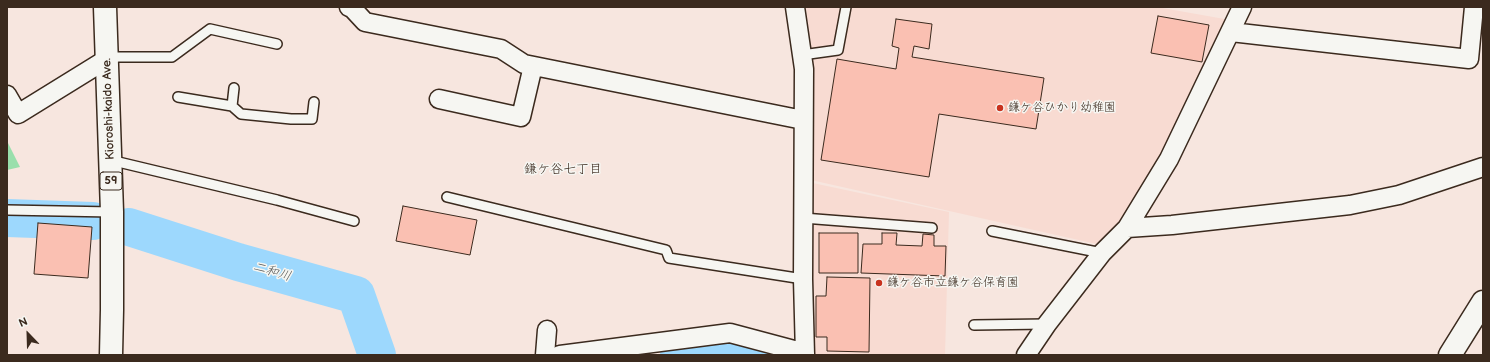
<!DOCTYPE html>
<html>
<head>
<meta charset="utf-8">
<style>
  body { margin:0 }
  #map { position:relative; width:1490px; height:362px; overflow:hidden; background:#f7e6df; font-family:"Balsamiq Sans",sans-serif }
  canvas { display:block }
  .frame { position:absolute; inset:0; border:8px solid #3b2a1e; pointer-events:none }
  .north { position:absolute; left:8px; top:314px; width:40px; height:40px; -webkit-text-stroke:3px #f6f6f2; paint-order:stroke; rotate:337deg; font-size:11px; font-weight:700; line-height:16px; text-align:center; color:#3b2a1e }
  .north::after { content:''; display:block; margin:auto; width:14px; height:18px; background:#3b2a1e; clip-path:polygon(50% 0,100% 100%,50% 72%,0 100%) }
</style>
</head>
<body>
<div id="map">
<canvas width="1490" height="362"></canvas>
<div class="frame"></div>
<div class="north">N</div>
</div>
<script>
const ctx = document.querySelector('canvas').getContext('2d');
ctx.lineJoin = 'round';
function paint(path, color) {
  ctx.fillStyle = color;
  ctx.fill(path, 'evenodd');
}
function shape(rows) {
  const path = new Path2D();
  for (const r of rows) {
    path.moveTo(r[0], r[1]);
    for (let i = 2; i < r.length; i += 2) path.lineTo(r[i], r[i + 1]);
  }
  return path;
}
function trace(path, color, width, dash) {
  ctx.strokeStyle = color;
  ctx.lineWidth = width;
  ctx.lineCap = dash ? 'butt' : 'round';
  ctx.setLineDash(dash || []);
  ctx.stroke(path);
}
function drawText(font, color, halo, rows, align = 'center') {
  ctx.font = font + ' "Balsamiq Sans","Klee One",sans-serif';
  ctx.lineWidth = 3;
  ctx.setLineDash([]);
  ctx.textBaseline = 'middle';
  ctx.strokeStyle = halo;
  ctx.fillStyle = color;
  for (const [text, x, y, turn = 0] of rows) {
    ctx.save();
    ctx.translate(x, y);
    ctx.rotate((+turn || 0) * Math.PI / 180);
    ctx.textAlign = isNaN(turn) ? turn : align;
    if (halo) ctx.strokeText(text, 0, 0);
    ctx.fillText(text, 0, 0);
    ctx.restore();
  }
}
paint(shape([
  [806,7,1157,7,1230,20,1168,154,1123,226,1101,245,811,180,812,61],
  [808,182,949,212,945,355,814,355]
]), '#f8dbd2');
paint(shape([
  [7,141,20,167,7,170]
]), '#99dfac');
trace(shape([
  [7,218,93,221],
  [129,227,238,262,356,295,377,355],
  [679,355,730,350,749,355]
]), '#9dd8fd', 38);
const building = shape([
  [1158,16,1209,25,1202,62,1151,53,1158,16],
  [896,19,932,24,929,49,914,46,912,57,1044,78,1036,129,939,114,929,177,821,160,837,59,896,69,899,48,892,46,896,19],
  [403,206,477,220,470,255,396,241,403,206],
  [38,223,92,227,88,278,34,274,38,223],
  [819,233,858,233,858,273,819,273,819,233],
  [882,233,897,233,896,245,922,246,923,234,934,235,934,246,946,246,945,276,861,273,863,244,882,244,882,233],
  [827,277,870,278,869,352,827,351,827,337,816,337,816,296,826,296,827,277]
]);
paint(building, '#fac0b2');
trace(building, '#3b2a1e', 1);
const lane = shape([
  [802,55,838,50,846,7],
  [107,59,118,57,172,57,210,29,277,44],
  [178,97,232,106,241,114,291,119,312,119,314,102],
  [232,106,234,88],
  [110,160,277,200,354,221],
  [447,197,666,250,669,258,803,279],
  [7,210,112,212],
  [803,218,932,228],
  [992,231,1102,253],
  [974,325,1047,324]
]);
const street = shape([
  [349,7,352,8,365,22,501,49,524,64,803,120],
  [795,7,804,69,803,279,805,355],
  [1231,32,1469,59,1474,7],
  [7,95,18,114,107,59],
  [439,99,521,117,533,66],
  [1127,228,1172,225,1350,205,1399,195,1483,167],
  [545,355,547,330],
  [560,355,730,333,805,353],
  [1026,355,1047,324,1102,253,1127,228,1169,159,1242,7]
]);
const secondary = shape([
  [1450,355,1483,302]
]);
const primary = shape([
  [105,7,112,212,112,310,111,355]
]);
trace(lane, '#3b2a1e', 12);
trace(street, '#3b2a1e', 21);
trace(secondary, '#3b2a1e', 25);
trace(primary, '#3b2a1e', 25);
trace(lane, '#f6f6f2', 9);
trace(street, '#f6f6f2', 18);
trace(secondary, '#f6f6f2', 22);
trace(primary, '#f6f6f2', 22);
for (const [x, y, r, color] of [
  [1000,108,4,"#c8321e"],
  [879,283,4,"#c8321e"]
]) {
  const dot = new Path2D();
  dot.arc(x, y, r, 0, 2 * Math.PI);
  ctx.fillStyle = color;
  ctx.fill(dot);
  trace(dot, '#f6f6f2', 1.5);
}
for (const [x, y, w] of [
  [111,181,22]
]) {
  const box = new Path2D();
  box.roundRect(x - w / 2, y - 9, w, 18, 3);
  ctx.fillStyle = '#f6f6f2';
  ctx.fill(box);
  trace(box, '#3b2a1e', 1);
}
drawText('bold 11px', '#3b2a1e', null, [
  ["59",111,181]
]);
drawText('12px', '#3b2a1e', '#f6f6f2', [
  ["鎌ケ谷ひかり幼稚園",1008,108],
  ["鎌ケ谷市立鎌ケ谷保育園",887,283]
], 'left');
drawText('12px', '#3b2a1e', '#f6f6f2', [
  ["Kioroshi-kaido Ave.",109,109,-92]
]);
drawText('13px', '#3b2a1e', '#f6f6f2', [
  ["鎌ケ谷七丁目",563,170]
]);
drawText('italic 13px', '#545656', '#f6f6f2', [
  ["二和川",272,272,16]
]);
</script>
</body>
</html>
